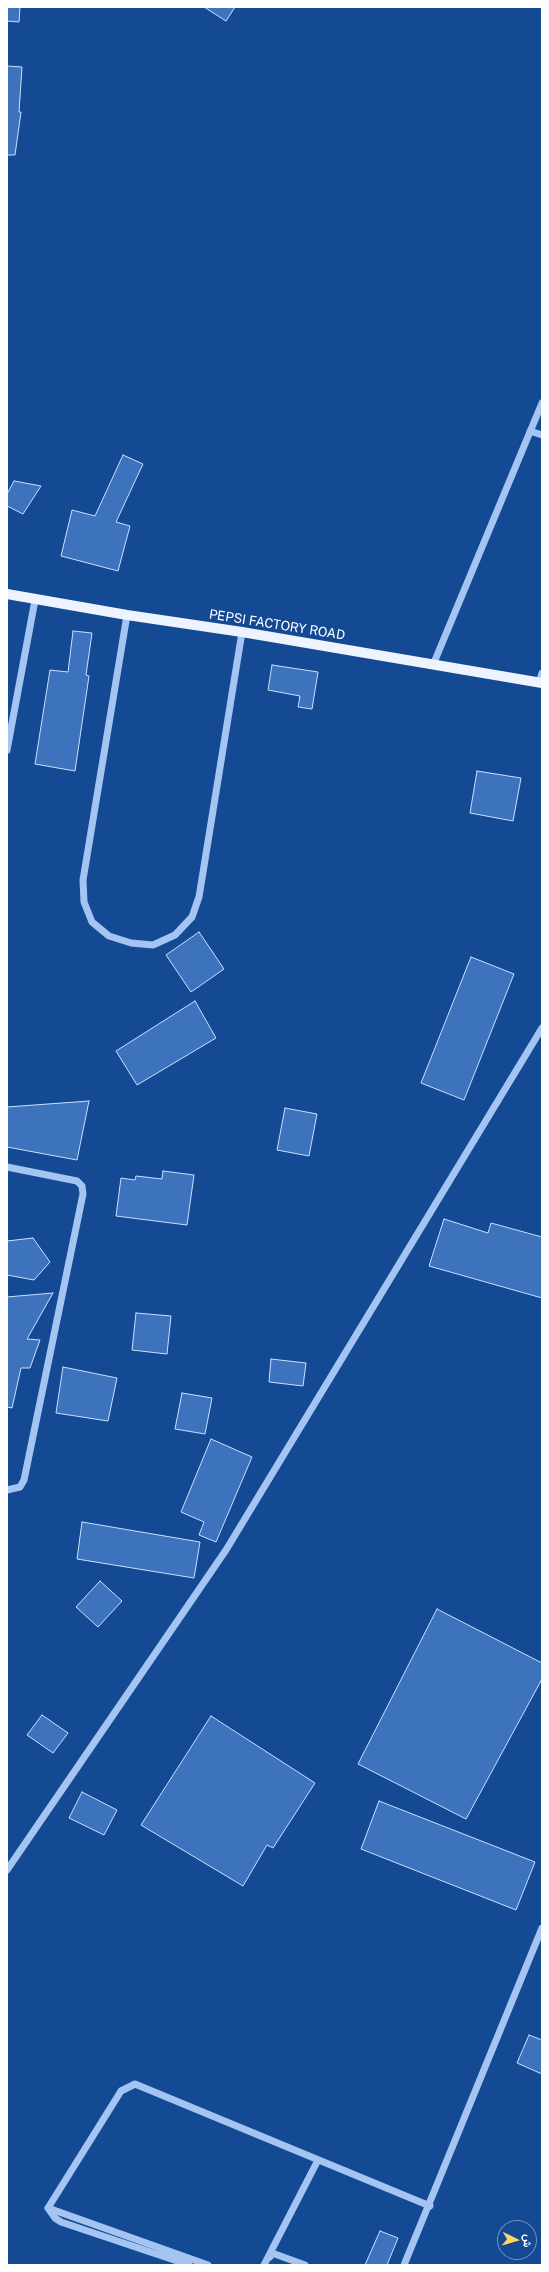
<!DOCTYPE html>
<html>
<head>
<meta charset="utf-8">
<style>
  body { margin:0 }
  #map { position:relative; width:549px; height:2272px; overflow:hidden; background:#144994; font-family:"Public Sans",Vazirmatn,sans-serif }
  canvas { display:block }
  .frame { position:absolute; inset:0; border:8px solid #fff; pointer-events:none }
  .north { position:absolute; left:497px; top:2220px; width:40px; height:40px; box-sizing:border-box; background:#144994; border:1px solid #7292bf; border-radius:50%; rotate:95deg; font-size:11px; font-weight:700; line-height:16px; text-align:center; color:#fff }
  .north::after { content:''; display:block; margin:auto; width:14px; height:18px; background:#ffd664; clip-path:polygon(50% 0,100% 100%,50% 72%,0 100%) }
</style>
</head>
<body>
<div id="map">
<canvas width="549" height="2272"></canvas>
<div class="frame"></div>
<div class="north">ش</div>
</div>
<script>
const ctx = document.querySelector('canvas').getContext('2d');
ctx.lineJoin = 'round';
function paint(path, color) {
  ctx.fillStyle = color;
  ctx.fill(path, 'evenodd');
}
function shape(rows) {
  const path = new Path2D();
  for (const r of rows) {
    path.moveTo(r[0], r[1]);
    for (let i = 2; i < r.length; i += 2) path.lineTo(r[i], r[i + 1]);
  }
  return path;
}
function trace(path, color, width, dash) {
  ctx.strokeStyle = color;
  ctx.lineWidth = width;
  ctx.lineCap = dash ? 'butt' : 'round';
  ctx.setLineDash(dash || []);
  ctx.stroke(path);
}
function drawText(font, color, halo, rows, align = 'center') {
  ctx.font = font + ' "Public Sans",sans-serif';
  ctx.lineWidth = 4;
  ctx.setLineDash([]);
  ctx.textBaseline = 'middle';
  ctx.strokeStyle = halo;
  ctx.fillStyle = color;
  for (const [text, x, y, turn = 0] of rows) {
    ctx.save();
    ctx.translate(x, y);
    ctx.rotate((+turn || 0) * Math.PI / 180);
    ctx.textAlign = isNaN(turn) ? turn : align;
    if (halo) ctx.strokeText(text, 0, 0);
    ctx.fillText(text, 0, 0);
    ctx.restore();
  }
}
const building = shape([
  [7,7,20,7,19,22,7,21,7,7],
  [204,7,235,7,226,21,204,7],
  [7,66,22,67,19,112,21,112,15,155,7,155,7,66],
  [123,455,143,464,116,522,130,526,118,571,61,556,72,510,95,516,123,455],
  [14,481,41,486,23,514,7,506,7,494,14,481],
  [73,631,92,633,86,675,89,676,75,771,35,764,50,670,68,672,73,631],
  [272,665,318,672,312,709,298,707,300,696,268,690,272,665],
  [477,771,521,778,513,821,470,813,477,771],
  [199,932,224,969,191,992,166,955,199,932],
  [471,957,514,974,464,1100,421,1083,471,957],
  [195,1001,216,1038,137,1085,116,1051,195,1001],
  [89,1101,77,1160,7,1147,7,1107,89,1101],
  [285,1108,317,1114,309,1156,277,1150,285,1108],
  [163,1171,194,1175,187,1225,116,1216,121,1178,135,1180,136,1176,162,1179,163,1171],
  [444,1219,488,1233,491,1223,542,1237,542,1298,429,1266,444,1219],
  [33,1238,50,1262,34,1280,7,1275,7,1241,33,1238],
  [53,1293,27,1339,40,1340,30,1368,21,1368,12,1408,7,1407,7,1297,53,1293],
  [136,1313,171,1316,167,1354,132,1350,136,1313],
  [271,1359,306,1363,303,1386,269,1382,271,1359],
  [63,1367,117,1378,108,1421,56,1413,63,1367],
  [182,1393,212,1398,205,1434,175,1429,182,1393],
  [211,1439,252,1457,216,1542,199,1535,204,1522,181,1512,211,1439],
  [82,1522,200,1542,194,1578,77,1559,82,1522],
  [100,1581,122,1601,98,1627,76,1607,100,1581],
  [437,1609,542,1663,542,1679,466,1819,358,1764,437,1609],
  [42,1715,68,1733,53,1753,27,1735,42,1715],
  [211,1716,315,1783,273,1848,267,1845,243,1886,141,1825,211,1716],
  [82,1792,117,1810,104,1835,69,1818,82,1792],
  [379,1801,535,1862,516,1910,361,1849,379,1801],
  [529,2035,542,2040,542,2074,517,2063,529,2035],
  [380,2231,398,2238,387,2265,365,2265,380,2231]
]);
paint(building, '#3d72bc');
trace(building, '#cbe0fc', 1);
trace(shape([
  [530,431,542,435],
  [127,615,83,880,84,902,92,922,109,936,131,943,153,945,175,935,192,917,199,897,242,632],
  [433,665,542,403],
  [539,683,542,673],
  [7,750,35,600],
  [7,1167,77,1181,82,1186,83,1194,24,1480,20,1487,7,1490],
  [7,1870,226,1550,542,1028],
  [48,2208,121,2091,135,2084,430,2206],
  [48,2208,208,2265],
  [48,2208,55,2218,61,2222,189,2265],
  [270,2257,272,2253,305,2265],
  [264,2265,318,2160],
  [404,2265,542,1928]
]), '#a4c5f2', 7);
trace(shape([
  [7,594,127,615,242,632,542,683]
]), '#eef4ff', 10);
drawText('13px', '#fff', '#144994', [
  ["PEPSI FACTORY ROAD",277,625,9]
]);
</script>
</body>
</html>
